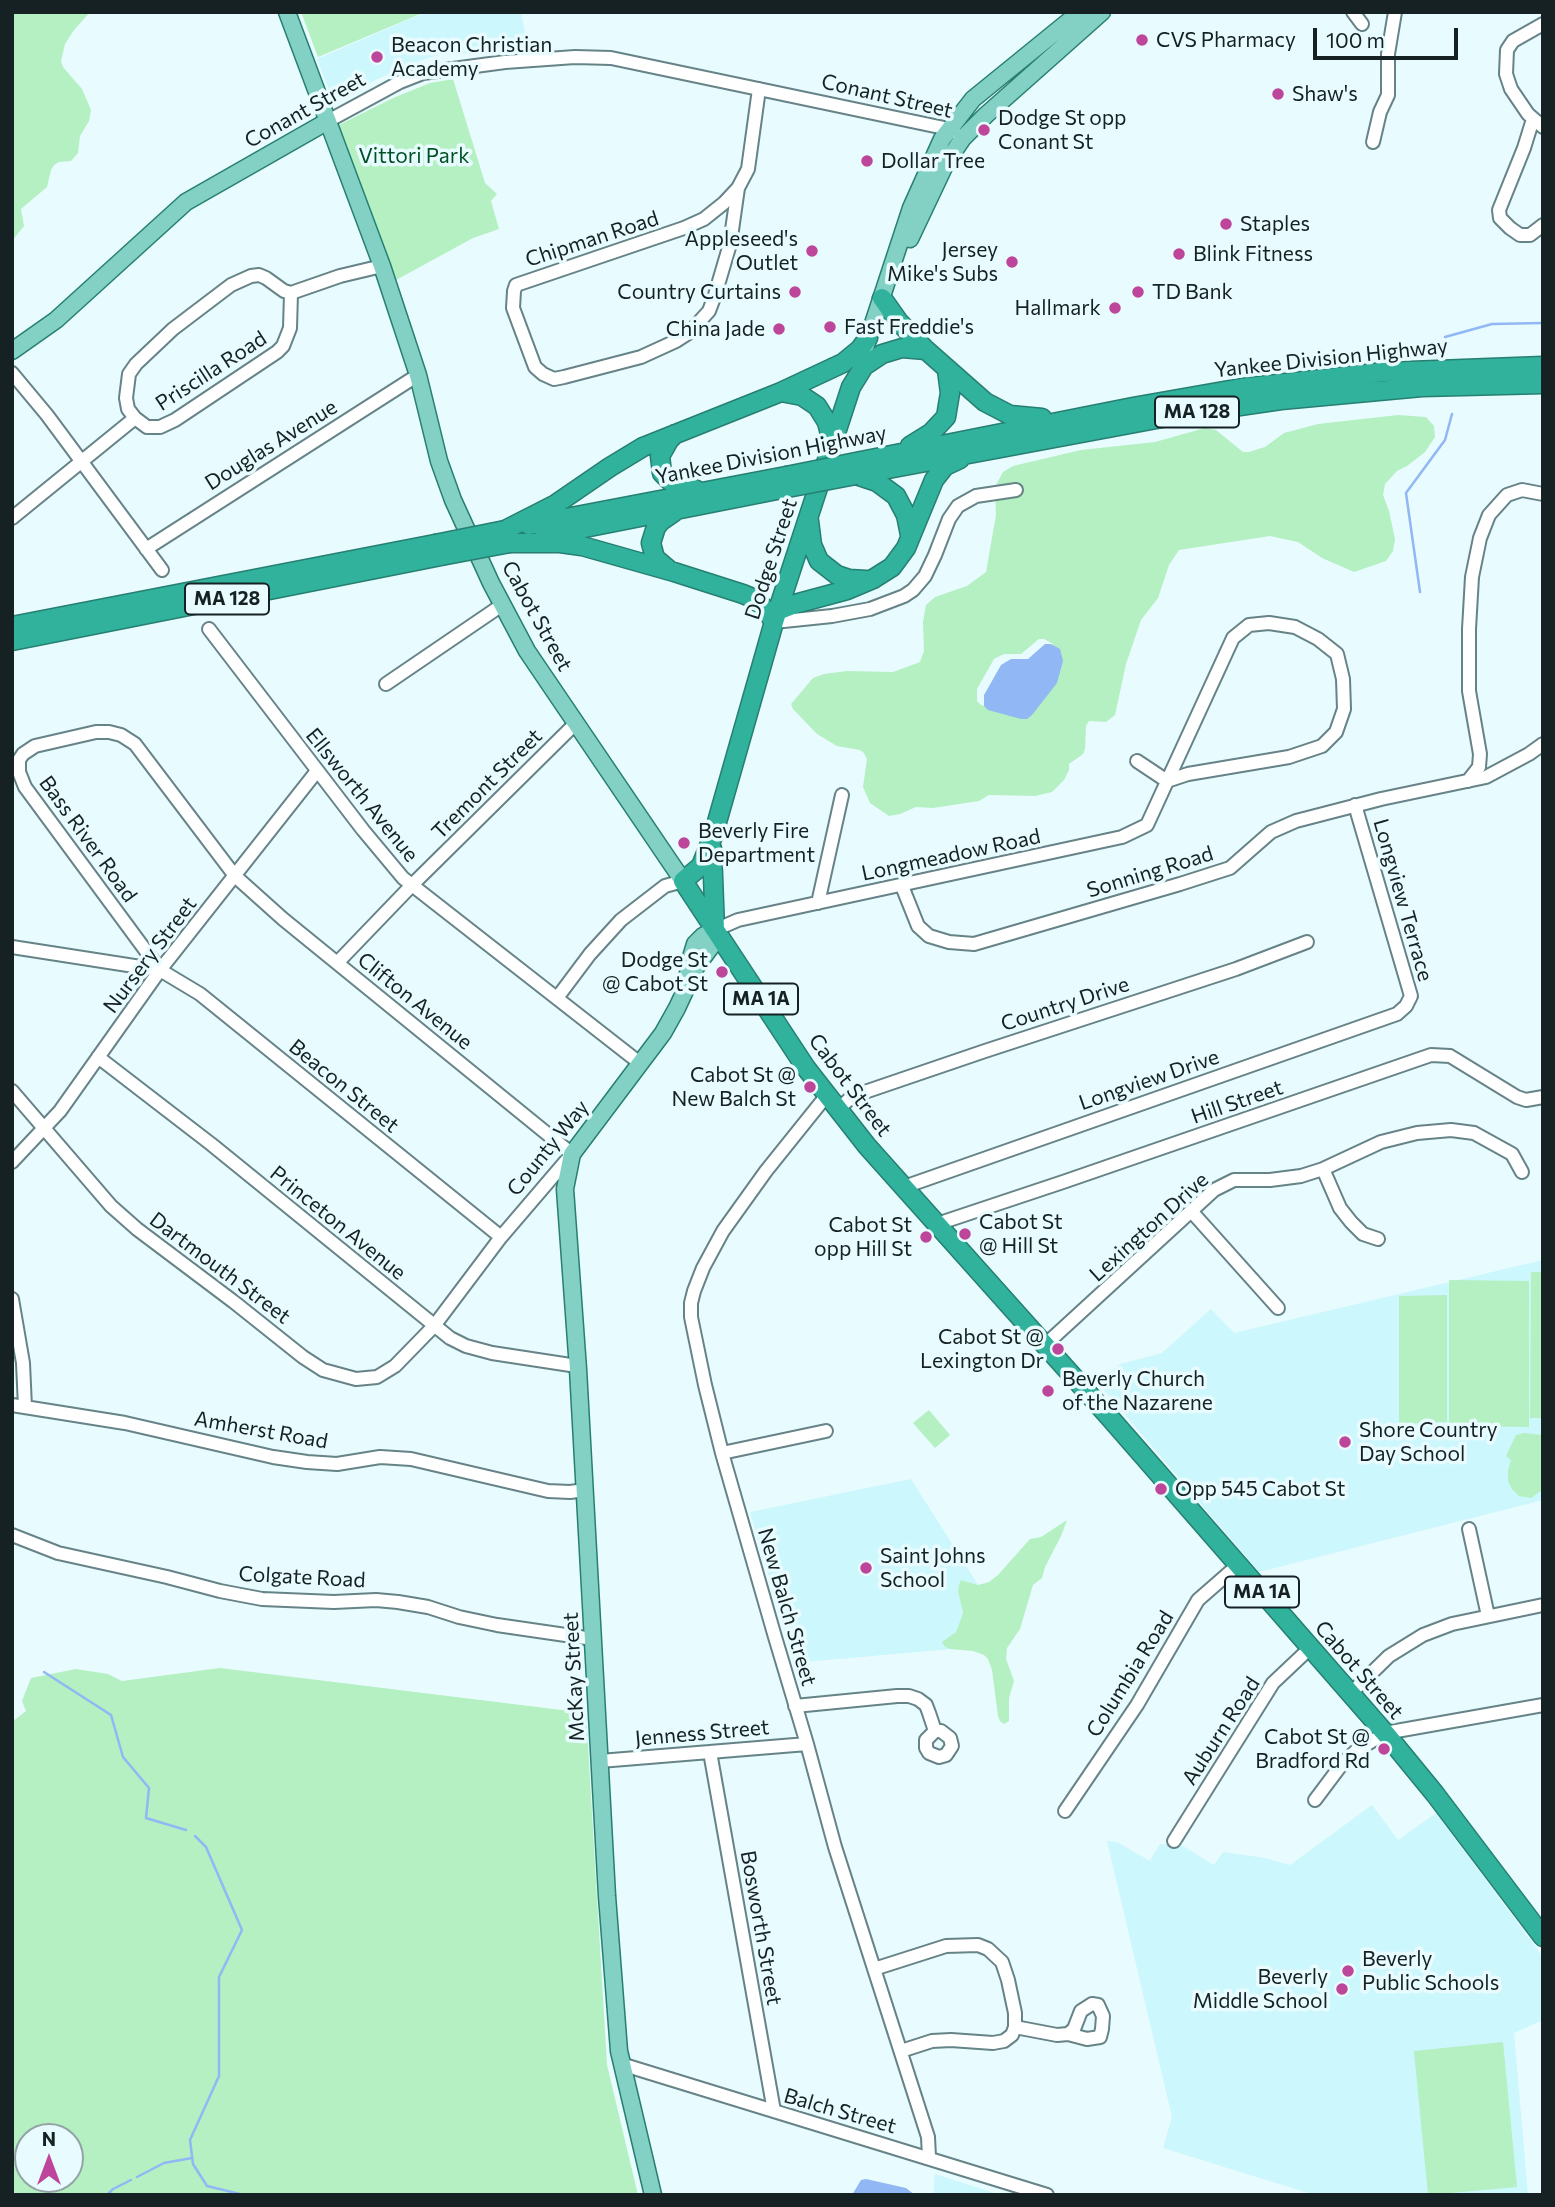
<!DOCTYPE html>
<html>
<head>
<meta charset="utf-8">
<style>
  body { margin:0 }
  #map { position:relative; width:1555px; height:2207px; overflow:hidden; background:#e8fbfe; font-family:Commissioner,sans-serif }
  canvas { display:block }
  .frame { position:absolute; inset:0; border:14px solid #152123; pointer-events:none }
  .north { position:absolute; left:14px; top:2123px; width:70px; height:70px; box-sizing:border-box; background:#e8fbfe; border:2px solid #94a4a6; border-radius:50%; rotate:0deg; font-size:19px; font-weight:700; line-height:28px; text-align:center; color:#152123 }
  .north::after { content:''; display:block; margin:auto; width:24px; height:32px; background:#bd459a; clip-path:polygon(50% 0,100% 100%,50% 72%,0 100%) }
  .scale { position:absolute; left:1313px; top:28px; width:145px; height:32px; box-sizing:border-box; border:4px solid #152123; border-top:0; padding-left:9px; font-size:21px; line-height:24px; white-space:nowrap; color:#152123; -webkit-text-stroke:5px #e8fbfe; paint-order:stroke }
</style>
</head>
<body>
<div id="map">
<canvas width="1555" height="2207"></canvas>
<div class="frame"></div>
<div class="north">N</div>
<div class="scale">100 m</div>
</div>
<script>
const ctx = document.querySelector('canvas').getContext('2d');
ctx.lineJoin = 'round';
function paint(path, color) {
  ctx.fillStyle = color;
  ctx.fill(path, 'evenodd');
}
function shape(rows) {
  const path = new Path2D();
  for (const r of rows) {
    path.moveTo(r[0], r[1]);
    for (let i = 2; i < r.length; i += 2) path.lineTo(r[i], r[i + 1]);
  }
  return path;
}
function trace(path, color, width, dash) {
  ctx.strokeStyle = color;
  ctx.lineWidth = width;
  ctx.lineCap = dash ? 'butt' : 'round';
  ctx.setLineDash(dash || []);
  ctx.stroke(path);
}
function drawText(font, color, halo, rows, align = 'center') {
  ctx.font = font + ' Commissioner,sans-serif';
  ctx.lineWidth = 7;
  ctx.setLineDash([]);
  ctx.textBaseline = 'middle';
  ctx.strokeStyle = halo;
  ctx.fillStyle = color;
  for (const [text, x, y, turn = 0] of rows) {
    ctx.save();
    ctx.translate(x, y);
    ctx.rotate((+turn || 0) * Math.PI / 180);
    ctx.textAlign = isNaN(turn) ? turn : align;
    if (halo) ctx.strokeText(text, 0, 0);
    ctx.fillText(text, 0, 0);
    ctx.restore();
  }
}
paint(shape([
  [426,12,521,12,528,49,438,55,410,64,333,100,317,59],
  [1543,1260,1543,1500,1259,1572,1098,1383,1120,1364,1162,1353,1211,1309,1234,1333],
  [911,1479,978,1585,962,1580,958,1591,963,1613,956,1632,945,1647,950,1649,794,1663,750,1512],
  [1372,1805,1398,1840,1436,1813,1543,1957,1543,2020,1514,2033,1528,2195,1315,2195,1163,2148,1172,2117,1107,1841,1117,1842,1150,1861,1160,1844,1183,1846,1214,1865,1223,1852,1265,1858,1290,1865],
  [935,2174,1001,2195,933,2195]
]), '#ccf7fc');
paint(shape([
  [12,12,90,12,74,30,65,44,61,61,63,67,82,89,91,110,89,121,80,136,78,153,71,161,59,162,54,165,51,170,47,187,21,209,24,226,12,241],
  [301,12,425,12,318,57],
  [453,79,485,183,497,194,491,201,499,229,473,238,396,280,339,125,393,98,430,83],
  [1398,415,1426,417,1434,426,1435,437,1425,452,1407,466,1397,471,1385,484,1383,495,1389,511,1395,539,1393,551,1386,561,1354,572,1322,558,1298,542,1270,536,1179,550,1169,565,1158,598,1141,620,1126,664,1115,715,1106,722,1089,721,1086,726,1085,749,1083,754,1069,764,1069,770,1064,780,1052,792,1035,796,989,795,979,801,933,808,916,807,900,814,889,816,870,803,863,787,867,759,864,753,860,750,837,746,817,734,793,709,791,704,813,678,824,674,847,671,893,672,920,662,924,651,923,622,926,605,935,597,967,586,986,572,996,515,995,487,1003,472,1013,466,1081,450,1155,442,1205,428,1216,430,1243,452,1249,452,1265,447,1284,433,1318,424],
  [1039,639,1044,639,1053,644,1056,656,1014,714,981,705,977,701,977,689,994,659,1004,654,1021,654],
  [1531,1272,1543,1272,1543,1418,1530,1418],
  [1449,1280,1529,1281,1529,1427,1449,1426],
  [1447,1295,1447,1422,1399,1424,1399,1296],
  [929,1410,950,1435,935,1448,913,1423],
  [1524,1433,1543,1435,1543,1489,1531,1498,1519,1496,1512,1489,1508,1481,1508,1470,1511,1460,1506,1456,1516,1435],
  [1067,1520,1061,1536,1045,1567,1042,1578,1033,1585,1020,1629,1007,1648,1006,1659,1014,1681,1009,1698,1009,1721,1004,1724,1000,1721,998,1716,992,1670,988,1659,984,1655,973,1651,950,1649,945,1647,942,1642,956,1632,963,1613,958,1591,959,1585,961,1580,978,1585,989,1582,998,1575,1030,1539,1041,1537],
  [220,1668,586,1713,607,2065,638,2195,12,2195,12,1722,26,1711,22,1701,31,1678,76,1669,108,1674,122,1681],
  [28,2137,70,2137,70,2179,28,2179],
  [1503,2042,1517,2187,1428,2195,1414,2051]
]), '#b4f0c2');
paint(shape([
  [1045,644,1051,644,1060,649,1063,661,1057,683,1032,715,1027,719,1021,719,988,710,984,706,984,695,1001,665,1011,659,1028,659],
  [866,2179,906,2188,915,2195,852,2195,861,2180]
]), '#91b7f4');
trace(shape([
  [1445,337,1492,324,1543,323],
  [1420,592,1406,493,1445,440,1452,414],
  [44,1672,111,1715,123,1757,149,1788,146,1818,186,1830],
  [195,1836,206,1847,242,1930,219,1977,219,2076,190,2140,193,2164,207,2186,244,2195],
  [137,2177,164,2163,192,2158],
  [107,2195,113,2189,131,2180]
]), '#91b7f4', 2.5);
const minor = shape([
  [1353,12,1362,24],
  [1543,24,1513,41,1507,50,1506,74,1511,89,1528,114,1543,127],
  [1533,119,1524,148,1499,210,1500,218,1510,228,1520,235,1530,235,1543,225],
  [328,121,400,82,423,73,505,62,575,57,611,58,949,129,954,132],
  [1373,142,1380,112,1388,95,1388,54,1395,12],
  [738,188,730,244,715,295,709,311,690,332,676,341,641,357,564,377,554,379,543,374,535,367,513,308,514,291,516,285,684,228,704,219,724,203,738,188],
  [738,188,748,169,759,89],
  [12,373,47,415,162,570],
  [135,418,128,409,126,398,129,374,136,364,173,329,231,285,251,276,259,275,266,278,284,291,291,293,340,276,382,266],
  [12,518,135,418,147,427,160,427,175,420,277,352,283,346,290,328,291,293],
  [146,549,418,375],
  [774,622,832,616,870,609,904,596,913,590,925,576,935,555,949,519,958,506,976,496,1016,490],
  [209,629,363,830,403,878,641,1064],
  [386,684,502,605],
  [1137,761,1167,781],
  [1468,781,1479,767,1480,754,1469,691,1469,629,1472,577,1480,538,1489,515,1507,495,1522,490,1543,494],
  [902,886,918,926,929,936,949,942,974,944,1180,884,1230,868,1271,832,1296,821,1381,799,1486,777,1529,754,1543,744],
  [818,903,842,795],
  [715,930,738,920,1122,837,1147,825,1233,638,1249,625,1269,623,1295,627,1318,639,1337,654,1343,679,1344,709,1336,732,1322,746,1289,757,1188,774,1167,781],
  [12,947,160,970],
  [338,962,413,884,576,723],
  [557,998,590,954,621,920,665,886,683,881],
  [98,1057,211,1144,450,1338,466,1346,492,1353,577,1366],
  [12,1091,111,1206,137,1229,234,1302,303,1357,323,1370,356,1379,377,1377,395,1366,434,1326,501,1237,572,1154,283,919,235,876,135,744,121,735,109,732,96,732,35,746,23,754,19,760,19,772,25,787,160,970,200,994,501,1237],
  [827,1095,766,1171,723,1231,703,1268,694,1291,691,1303,691,1317,705,1385,722,1453,775,1637,807,1744,835,1847,928,2137,929,2157],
  [838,1109,853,1096,985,1051,1236,969,1307,942],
  [12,1162,60,1111,160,970,317,771],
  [1323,1169,1340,1208,1351,1222,1363,1234,1378,1239],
  [904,1187,1397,1014,1406,1006,1411,996,1355,805],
  [1192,1212,1278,1308],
  [937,1224,1063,1182,1431,1055,1450,1056,1517,1097,1526,1100,1543,1097],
  [12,1299,23,1363,25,1407],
  [1045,1345,1214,1190,1234,1180,1270,1180,1301,1176,1323,1169,1381,1142,1417,1133,1451,1130,1474,1133,1512,1154,1522,1172],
  [12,1405,125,1423,273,1457,307,1462,337,1464,380,1457,411,1459,548,1491,570,1492,585,1490],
  [722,1453,826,1431],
  [1469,1529,1488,1616],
  [12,1535,58,1553,167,1577,220,1591,262,1599,334,1602,376,1600,398,1602,428,1607,459,1617,497,1625,593,1639],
  [1349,1695,1389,1656,1423,1635,1452,1624,1543,1605],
  [795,1706,897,1696,909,1696,918,1699,926,1705,929,1713,935,1731,926,1740,926,1748,929,1753,939,1757,946,1755,952,1746,950,1738,941,1731,935,1731],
  [710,1752,774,2111],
  [600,1761,807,1744],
  [1315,1800,1342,1764,1356,1751,1385,1733,1543,1705],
  [1065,1811,1137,1705,1198,1600,1238,1565],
  [1174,1841,1273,1683,1309,1649],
  [874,1969,946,1946,978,1945,988,1949,1002,1962,1008,1980,1015,2013,1015,2027,1012,2035,1004,2041,993,2043,951,2040,932,2041,901,2051],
  [1092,2004,1098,2005,1103,2016,1102,2029,1100,2037,1087,2039,1068,2034,1074,2029,1081,2011,1092,2004],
  [1015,2027,1057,2035,1068,2034],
  [621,2064,1047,2195]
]);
const major = shape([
  [287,12,382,266,418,375,439,461,453,500,491,583,527,651,683,881],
  [910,239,946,163,963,138,986,115,1102,12],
  [12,351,56,320,186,202,328,121],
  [864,351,911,208,942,139,973,99,1080,12],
  [653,2195,619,2051,607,1896,578,1369,565,1189,572,1154,663,1033,677,1008,696,967,713,944,715,930,703,936,695,944,691,957,685,989]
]);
const highway = shape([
  [882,298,899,322,926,350,985,402,1010,415,1042,418],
  [926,350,902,348,882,354,864,366,851,387,774,622,713,836,701,866,683,881,806,1068,867,1146,1111,1419,1385,1733,1435,1794,1543,1937],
  [781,392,802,396,817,406,827,422,832,442],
  [675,434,669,440,660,456,662,473,673,484,695,489],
  [910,446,931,433,946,417,950,393,947,370],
  [861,461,1133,407,1241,388,1384,372,1543,366],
  [856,475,1178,415,1281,400,1422,387,1543,384],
  [856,475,877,482,896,496,906,515,910,535],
  [809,521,812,545,819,561,837,575,849,579,866,580],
  [529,525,786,476],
  [505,530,556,504,610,467,643,447,781,392,843,363,860,349,868,338],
  [544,536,782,489],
  [510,543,560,543,582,546,674,572,743,594,755,599,766,610,774,622],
  [668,569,655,558,651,543,656,527,661,521,674,512],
  [777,611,795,604,847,590,873,579,892,567,906,548,934,480,945,466,960,459],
  [12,626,435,544],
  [12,641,441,556],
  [712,849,715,930]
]);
trace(minor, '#668387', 16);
trace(major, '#277f72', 19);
trace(highway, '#277f72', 21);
trace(minor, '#fff', 12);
trace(major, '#83d1c4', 16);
trace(highway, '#30b29c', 18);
const highwayBridge = shape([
  [786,476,861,461],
  [782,489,856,475],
  [435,544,505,530],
  [441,556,510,543]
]);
trace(highwayBridge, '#277f72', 21, []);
trace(highwayBridge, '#30b29c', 18);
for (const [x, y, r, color] of [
  [1142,40,7,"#bd459a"],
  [377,57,7,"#bd459a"],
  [1278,94,7,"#bd459a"],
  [984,130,7,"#bd459a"],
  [867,161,7,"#bd459a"],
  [1226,224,7,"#bd459a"],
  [812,251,7,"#bd459a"],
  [1179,254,7,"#bd459a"],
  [1012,262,7,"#bd459a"],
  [795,292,7,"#bd459a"],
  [1138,292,7,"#bd459a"],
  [1115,308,7,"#bd459a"],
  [830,327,7,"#bd459a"],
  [779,329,7,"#bd459a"],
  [684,843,7,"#bd459a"],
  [722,972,7,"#bd459a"],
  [810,1087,7,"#bd459a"],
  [965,1234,7,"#bd459a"],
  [926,1237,7,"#bd459a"],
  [1058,1349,7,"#bd459a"],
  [1048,1391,7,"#bd459a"],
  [1345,1442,7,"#bd459a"],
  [1161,1489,7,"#bd459a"],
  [866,1568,7,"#bd459a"],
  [1384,1749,7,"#bd459a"],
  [1348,1971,7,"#bd459a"],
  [1342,1989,7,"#bd459a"]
]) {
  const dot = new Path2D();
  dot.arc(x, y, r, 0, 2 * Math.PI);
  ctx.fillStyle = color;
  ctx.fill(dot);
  trace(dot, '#e8fbfe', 2.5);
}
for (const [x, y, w] of [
  [1197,412,84],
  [227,599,84],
  [761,999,74],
  [1262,1592,74]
]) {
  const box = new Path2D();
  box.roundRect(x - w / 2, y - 15.5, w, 31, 5);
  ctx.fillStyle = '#e8fbfe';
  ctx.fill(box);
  trace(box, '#152123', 2);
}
drawText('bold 19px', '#152123', null, [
  ["MA 128",1197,412],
  ["MA 128",227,599],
  ["MA 1A",761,999],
  ["MA 1A",1262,1592]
]);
drawText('21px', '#152123', '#e8fbfe', [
  ["CVS Pharmacy",1156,40],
  ["Beacon Christian",391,45],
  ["Academy",391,69],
  ["Shaw's",1292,94],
  ["Dodge St opp",998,118],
  ["Conant St",998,142],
  ["Dollar Tree",881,161],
  ["Staples",1240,224],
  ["Appleseed's",798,239,"right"],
  ["Outlet",798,263,"right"],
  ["Jersey",998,250,"right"],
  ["Mike's Subs",998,274,"right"],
  ["Blink Fitness",1193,254],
  ["Country Curtains",781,292,"right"],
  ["TD Bank",1152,292],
  ["Hallmark",1101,308,"right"],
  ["Fast Freddie's",844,327],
  ["China Jade",765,329,"right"],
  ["Beverly Fire",698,831],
  ["Department",698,855],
  ["Dodge St",708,960,"right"],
  ["@ Cabot St",708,984,"right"],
  ["Cabot St @",796,1075,"right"],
  ["New Balch St",796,1099,"right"],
  ["Cabot St",979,1222],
  ["@ Hill St",979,1246],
  ["Cabot St",912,1225,"right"],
  ["opp Hill St",912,1249,"right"],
  ["Cabot St @",1044,1337,"right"],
  ["Lexington Dr",1044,1361,"right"],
  ["Beverly Church",1062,1379],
  ["of the Nazarene",1062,1403],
  ["Shore Country",1359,1430],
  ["Day School",1359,1454],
  ["Opp 545 Cabot St",1175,1489],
  ["Saint Johns",880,1556],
  ["School",880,1580],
  ["Cabot St @",1370,1737,"right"],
  ["Bradford Rd",1370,1761,"right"],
  ["Beverly",1362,1959],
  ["Public Schools",1362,1983],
  ["Beverly",1328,1977,"right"],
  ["Middle School",1328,2001,"right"]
], 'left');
drawText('21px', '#152123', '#e8fbfe', [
  ["Conant Street",887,96,13],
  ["Conant Street",305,110,-29],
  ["Chipman Road",592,239,-18],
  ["Yankee Division Highway",1331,358,-6],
  ["Priscilla Road",211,371,-33],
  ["Douglas Avenue",271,445,-32],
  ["Yankee Division Highway",771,455,-11],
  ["Dodge Street",771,559,-72],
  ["Cabot Street",537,616,61],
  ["Tremont Street",487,784,-45],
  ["Ellsworth Avenue",362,795,51],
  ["Bass River Road",88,839,54],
  ["Longmeadow Road",951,855,-12],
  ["Sonning Road",1150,872,-17],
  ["Longview Terrace",1403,900,74],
  ["Nursery Street",150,955,-53],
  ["Clifton Avenue",415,1001,39],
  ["Country Drive",1065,1004,-18],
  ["Longview Drive",1149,1080,-19],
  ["Cabot Street",850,1085,53],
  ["Beacon Street",344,1086,39],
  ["Hill Street",1237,1102,-19],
  ["County Way",548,1148,-51],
  ["Princeton Avenue",338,1223,39],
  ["Lexington Drive",1149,1227,-42],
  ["Dartmouth Street",220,1268,37],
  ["Amherst Road",261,1430,10],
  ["Colgate Road",302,1577,3],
  ["New Balch Street",787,1607,74],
  ["Cabot Street",1359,1670,49],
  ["Columbia Road",1130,1674,-58],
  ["McKay Street",574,1677,-93],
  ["Auburn Road",1221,1731,-57],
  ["Jenness Street",702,1733,-5],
  ["Bosworth Street",761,1928,80],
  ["Balch Street",840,2111,16]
]);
drawText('21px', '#025125', '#e8fbfe', [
  ["Vittori Park",414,156]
]);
</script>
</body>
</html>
